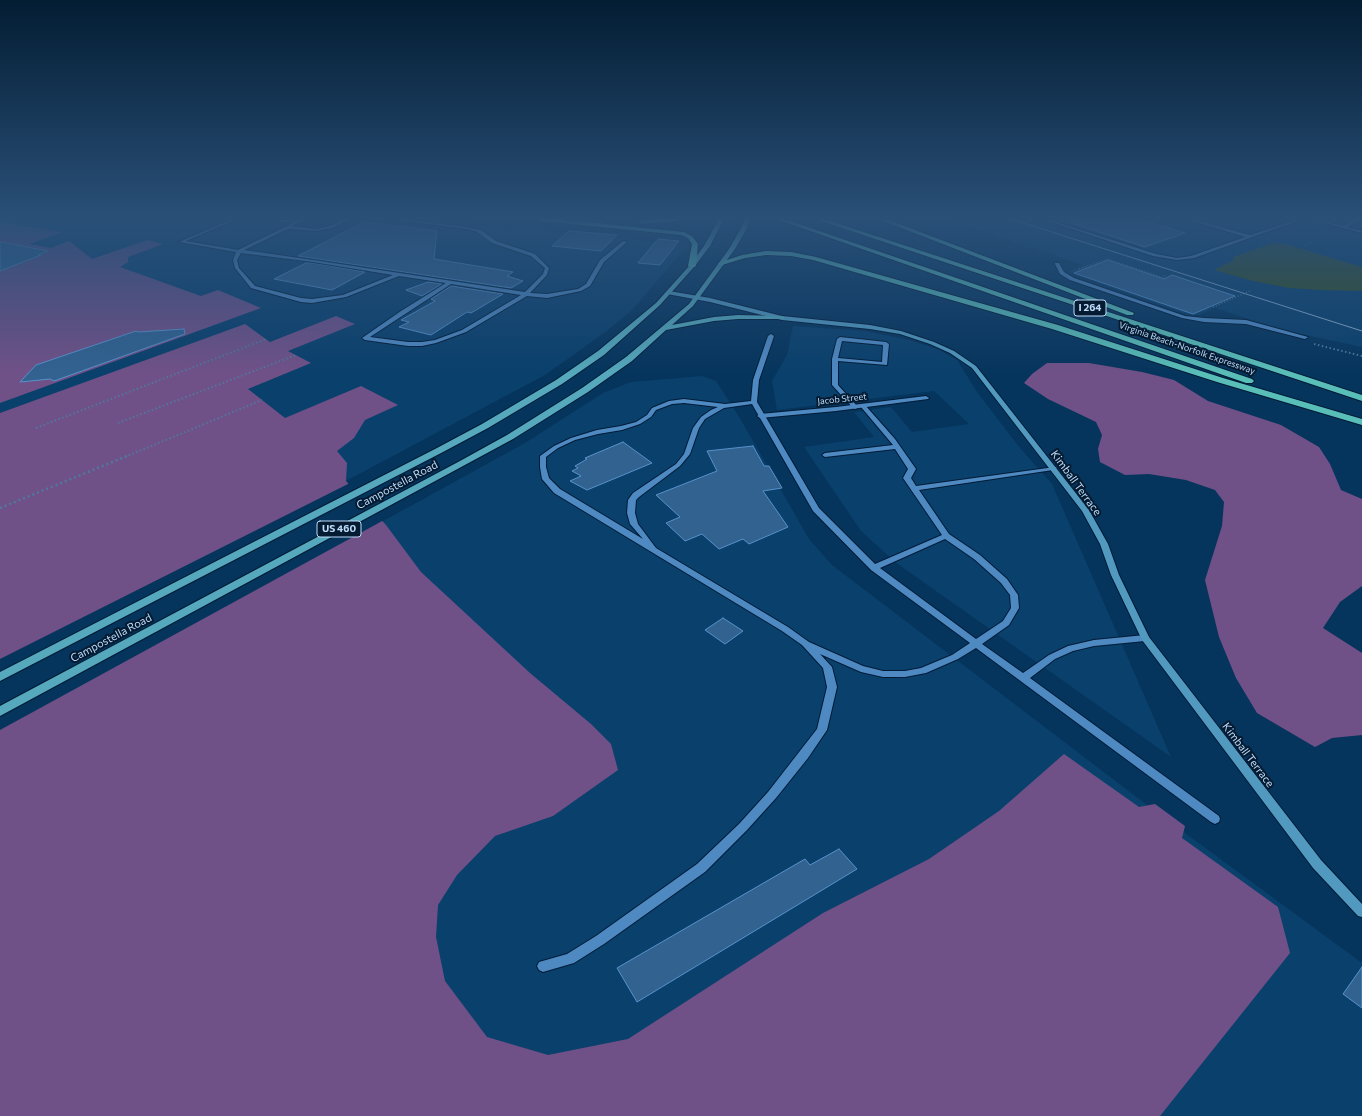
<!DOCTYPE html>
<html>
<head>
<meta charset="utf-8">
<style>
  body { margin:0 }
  canvas { display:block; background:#05345c }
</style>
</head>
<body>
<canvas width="1362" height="1116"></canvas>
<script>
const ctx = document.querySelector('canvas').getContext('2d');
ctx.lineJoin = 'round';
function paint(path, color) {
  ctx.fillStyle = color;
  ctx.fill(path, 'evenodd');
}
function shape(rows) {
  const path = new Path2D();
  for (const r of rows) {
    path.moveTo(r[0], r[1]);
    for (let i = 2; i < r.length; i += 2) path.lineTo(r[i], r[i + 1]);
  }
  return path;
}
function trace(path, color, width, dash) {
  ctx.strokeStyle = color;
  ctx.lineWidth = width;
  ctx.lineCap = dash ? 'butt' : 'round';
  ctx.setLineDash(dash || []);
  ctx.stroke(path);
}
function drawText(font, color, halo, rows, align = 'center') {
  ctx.font = font + ' Commissioner,sans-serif';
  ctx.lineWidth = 4;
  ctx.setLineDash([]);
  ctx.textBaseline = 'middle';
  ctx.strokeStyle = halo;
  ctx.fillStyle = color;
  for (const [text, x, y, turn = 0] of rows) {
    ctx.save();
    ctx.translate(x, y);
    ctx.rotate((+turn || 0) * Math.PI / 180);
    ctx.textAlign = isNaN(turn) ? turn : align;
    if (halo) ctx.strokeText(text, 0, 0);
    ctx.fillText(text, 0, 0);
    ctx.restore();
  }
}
paint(shape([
  [0,219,441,219,448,221,511,230,515,226,687,246,632,310,604,333,545,375,346,481,0,518],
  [948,219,1362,219,1362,347,1282,330,1215,308,1199,315,1186,314,1069,272,1069,271,1083,265],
  [793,326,865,331,909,340,937,349,957,360,977,392,1020,448,1052,484,1171,757,895,562,861,531,804,447,874,437,854,412,891,407,912,432,969,424,934,391,777,410,772,381,787,355],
  [702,376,716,381,741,420,809,539,832,565,1151,808,1362,963,1362,1116,273,1116,78,689,525,443,603,393,631,382]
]), '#0a406c');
paint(shape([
  [1273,243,1285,244,1362,267,1362,291,1321,290,1289,288,1253,281,1214,270,1234,260,1233,257]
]), '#384e1b');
paint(shape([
  [0,219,8,219,1,222,62,232,29,244,51,248,69,241,92,259,147,240,163,244,128,257,128,262,120,267,201,296,218,290,261,308,0,403],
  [336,316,355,324,288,351,311,363,248,389,285,418,361,386,398,405,365,420,354,438,337,451,347,463,346,481,386,525,421,572,530,673,591,724,611,744,618,770,553,816,495,836,457,875,438,905,436,937,445,981,487,1037,548,1055,628,1039,823,913,929,859,999,811,1064,754,1139,807,1155,804,1185,826,1182,838,1278,907,1290,953,1160,1116,0,1116,0,413,245,324,270,342],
  [1047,363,1089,363,1142,372,1174,380,1208,401,1281,425,1319,447,1330,464,1341,490,1362,499,1362,586,1340,602,1323,628,1362,653,1362,735,1332,738,1315,747,1257,713,1236,678,1219,637,1205,580,1222,526,1224,502,1215,490,1186,480,1149,474,1125,475,1100,462,1098,449,1102,435,1096,422,1048,399,1024,383,1032,374]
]), '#705187');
paint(shape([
  [350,483,384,520,0,730,0,659]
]), '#05345c');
const building = shape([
  [1069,219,1137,219,1185,233,1145,247,1068,222,1069,219],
  [364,222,437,231,434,259,513,272,507,276,523,281,511,288,298,256,364,222],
  [569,231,617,235,601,251,552,246,569,231],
  [658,239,679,241,660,265,638,263,658,239],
  [0,242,48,251,38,255,41,255,0,271,0,242],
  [1108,260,1164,279,1172,275,1235,296,1193,314,1074,273,1108,260],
  [306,263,313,263,365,272,332,290,274,279,306,263],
  [428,282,442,284,422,296,406,290,428,282],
  [451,286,503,294,471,313,467,312,431,335,399,327,409,322,401,320,435,301,431,299,451,286],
  [184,329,185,334,54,381,50,379,20,382,36,365,136,331,138,332,184,329],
  [623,442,652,463,587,490,570,481,581,476,572,471,578,468,575,466,587,459,585,458,623,442],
  [753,446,764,466,769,466,782,488,763,491,788,527,749,544,743,539,719,549,702,534,685,541,666,523,680,517,656,495,717,471,707,451,753,446],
  [723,618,743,631,725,644,705,630,723,618],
  [839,849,857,869,637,1002,617,968,805,859,810,865,839,849],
  [1362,967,1362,1008,1343,994,1362,967]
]);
paint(building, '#326290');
trace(building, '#5892cb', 1);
const lane = shape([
  [232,219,237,219,186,241,238,250,293,223,272,220,270,219,297,221,301,219,306,219,292,226,316,229,329,226,346,219,351,219,332,228,316,231,288,229,244,250,313,260,525,292,543,274,545,268,531,256,492,243,477,232,467,229,388,219,399,219,467,227,481,230,496,241,535,254,549,268,547,275,530,293,547,294,578,289,586,284,600,260,623,241,627,242,604,262,590,286,581,291,547,298,527,296,466,332,436,343,422,346,408,346,365,340,362,338,401,311,446,283,399,276,346,297,312,303,301,302,251,288,235,268,233,260,236,252,179,242,232,219],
  [241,253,313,262,393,275,343,295,312,299,301,298,255,286,239,268,237,260,241,253],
  [451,284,521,295,462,330,435,340,422,342,408,342,370,337,451,284],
  [1042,219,1047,219,1156,254,1177,258,1191,256,1245,237,1186,219,1192,219,1250,235,1298,219,1303,219,1194,258,1177,260,1153,256,1042,219],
  [1355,219,1360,219,1346,228,1342,227,1355,219],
  [1055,263,1059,263,1064,272,1074,278,1185,316,1204,318,1246,320,1308,337,1305,339,1246,324,1204,322,1182,318,1070,280,1060,274,1055,264,1055,263],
  [771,334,774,336,759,380,757,402,819,508,875,564,942,535,903,478,908,469,895,449,825,457,822,455,825,453,893,445,861,407,861,405,865,405,895,439,916,469,911,478,916,486,1055,467,1057,468,1053,470,919,490,949,534,980,555,1007,579,1018,595,1019,608,1009,625,982,644,1023,673,1049,655,1068,646,1094,640,1145,635,1148,636,1149,638,1148,640,1145,641,1094,646,1073,651,1055,659,1030,678,1219,816,1220,819,1219,822,1215,824,1211,822,976,648,958,659,926,673,905,677,883,677,861,672,820,654,832,667,837,687,827,730,808,758,776,798,747,830,705,872,604,944,574,963,543,972,539,970,537,966,539,962,567,954,596,936,697,864,739,824,768,792,817,729,827,687,823,668,802,645,782,631,554,493,542,479,540,467,540,456,554,446,571,438,597,430,621,426,636,422,647,415,652,408,669,401,684,399,725,404,751,401,753,380,768,336,771,334],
  [684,403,718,407,711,410,701,417,693,428,684,454,676,464,633,493,628,500,627,513,630,524,643,539,560,489,549,478,546,467,546,457,558,448,575,440,598,434,622,430,640,424,651,417,656,410,672,404,684,403],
  [752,404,813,511,871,570,970,643,952,655,921,668,905,671,883,671,863,666,809,642,788,627,656,548,638,524,635,513,636,500,639,497,680,466,690,454,699,428,705,419,724,408,752,404],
  [945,539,974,559,1001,583,1010,595,1011,608,1003,621,976,639,880,568,945,539],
  [840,337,886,342,889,344,887,365,838,361,838,385,857,406,857,408,855,409,853,408,832,385,832,359,837,339,840,337],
  [842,341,883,345,882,362,838,358,842,341]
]);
const street = shape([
  [1310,219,1316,219,1362,231,1362,233,1310,219],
  [926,396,929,398,928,399,836,411,760,418,757,416,760,414,836,407,926,396]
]);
const secondary = shape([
  [669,291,710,298,782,316,870,325,901,331,934,342,954,351,976,366,1089,510,1108,544,1119,575,1149,637,1321,860,1362,904,1362,917,1358,916,1313,868,1142,640,1111,575,1100,544,1082,511,972,368,950,353,930,344,900,334,870,329,782,320,710,302,667,294,666,293,669,291]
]);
const primary = shape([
  [719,219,724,219,710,246,694,267,660,305,604,355,562,384,488,428,443,452,0,681,0,672,437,448,482,424,556,380,598,351,656,303,690,265,704,246,719,219],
  [745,219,750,219,746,230,735,249,693,306,672,325,714,317,738,315,782,316,784,317,784,319,738,319,714,321,666,330,632,361,588,392,513,439,0,716,0,706,460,461,507,435,582,388,626,357,689,304,729,249,740,230,745,219]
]);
const highway = shape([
  [538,219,558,219,684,232,692,236,698,244,696,266,692,268,688,266,692,244,688,238,681,235,541,221,538,219],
  [657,219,680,219,677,221,641,224,638,222,641,220,657,219],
  [776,219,784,219,1252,379,1254,381,1252,383,1246,383,776,219],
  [815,219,824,219,1362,395,1362,401,815,219],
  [878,219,886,219,1134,313,1133,315,1127,315,878,219],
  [766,251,791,252,816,257,1058,325,1223,378,1362,419,1362,425,1217,382,1052,329,813,260,791,256,766,255,745,258,722,265,718,263,742,255,766,251]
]);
trace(lane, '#001b36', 2);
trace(street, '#001b36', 2);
trace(secondary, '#001b36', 2);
trace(primary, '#001b36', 2);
trace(highway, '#001b36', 2);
trace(shape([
  [1305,245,1314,241],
  [1079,269,1107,259,1162,277,1167,275],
  [1213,307,1250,291]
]), '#50789c', 1.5, [1, 2]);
trace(shape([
  [1314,344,1362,356],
  [118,423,296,355],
  [36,428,266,339],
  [125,457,262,400]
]), '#50789c', 2, [1.5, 2.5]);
trace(shape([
  [0,508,127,456]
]), '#50789c', 2.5, [2, 3]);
paint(lane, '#4f89c2');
paint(street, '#4f89c2');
paint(secondary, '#5299bf');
paint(primary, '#56a9bc');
paint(highway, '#5abeb8');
trace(shape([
  [1011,219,1362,331]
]), '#8aacce', 1);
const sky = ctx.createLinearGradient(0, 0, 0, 375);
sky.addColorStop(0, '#031d33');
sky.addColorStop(0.58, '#2a5078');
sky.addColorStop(1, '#2a507800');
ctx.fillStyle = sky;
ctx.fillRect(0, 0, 1362, 375);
drawText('9px', '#bddaf9', '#041b32', [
  ["Virginia Beach-Norfolk Expressway",1187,348,19],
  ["Jacob Street",842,399,-6]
]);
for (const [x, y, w] of [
  [1090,308,32],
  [339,529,44]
]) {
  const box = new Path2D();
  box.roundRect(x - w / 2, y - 8, w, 16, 3);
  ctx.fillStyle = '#041b32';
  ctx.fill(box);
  trace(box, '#bddaf9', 1);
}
drawText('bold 10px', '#bddaf9', null, [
  ["I 264",1090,308],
  ["US 460",339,529]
]);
drawText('11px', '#bddaf9', '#041b32', [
  ["Kimball Terrace",1076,483,54],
  ["Campostella Road",397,485,-28],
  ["Campostella Road",111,638,-28],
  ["Kimball Terrace",1248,755,53]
]);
</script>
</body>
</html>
